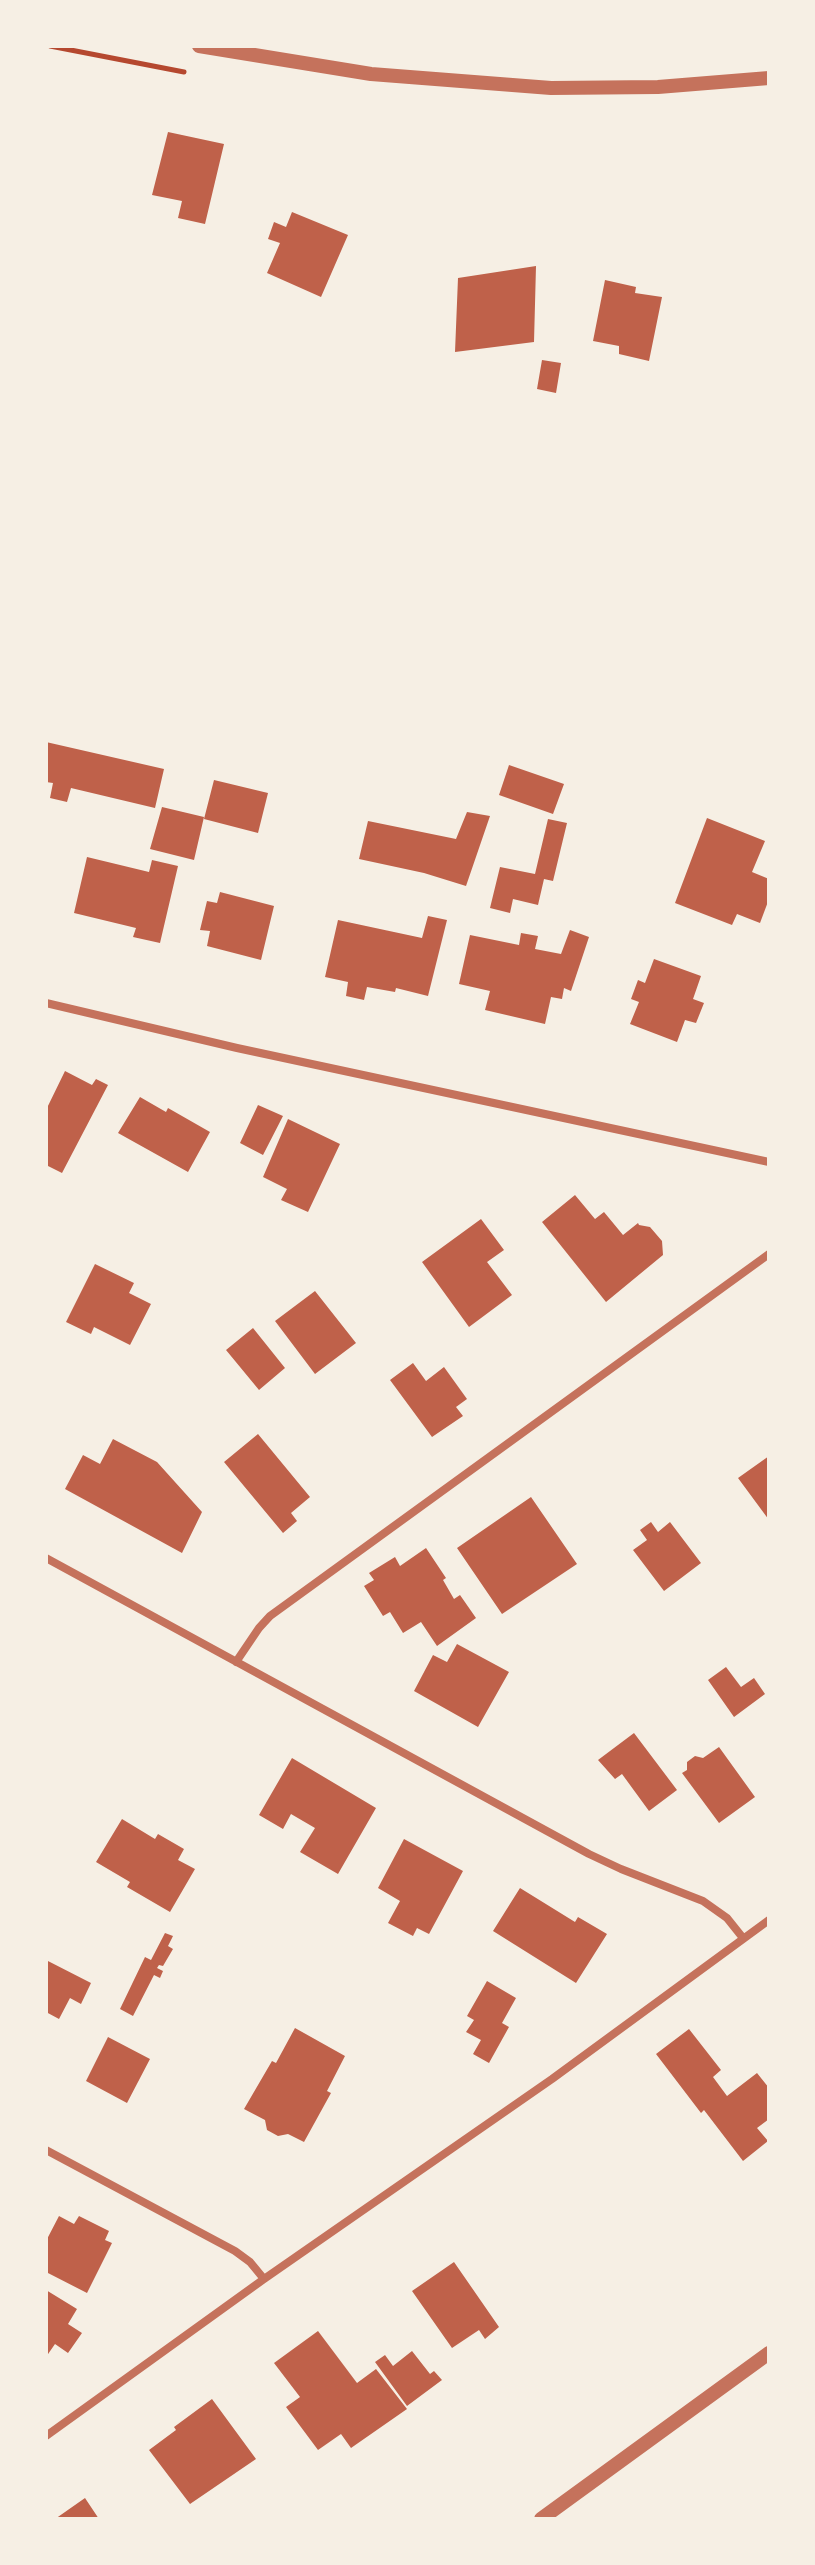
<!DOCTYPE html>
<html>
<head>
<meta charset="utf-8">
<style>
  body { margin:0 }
  #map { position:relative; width:815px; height:2565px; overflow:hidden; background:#f6efe4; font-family:Poppins,sans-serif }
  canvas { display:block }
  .frame { position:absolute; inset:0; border:48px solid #f6efe4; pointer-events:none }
</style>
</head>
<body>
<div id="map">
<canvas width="815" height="2565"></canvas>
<div class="frame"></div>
</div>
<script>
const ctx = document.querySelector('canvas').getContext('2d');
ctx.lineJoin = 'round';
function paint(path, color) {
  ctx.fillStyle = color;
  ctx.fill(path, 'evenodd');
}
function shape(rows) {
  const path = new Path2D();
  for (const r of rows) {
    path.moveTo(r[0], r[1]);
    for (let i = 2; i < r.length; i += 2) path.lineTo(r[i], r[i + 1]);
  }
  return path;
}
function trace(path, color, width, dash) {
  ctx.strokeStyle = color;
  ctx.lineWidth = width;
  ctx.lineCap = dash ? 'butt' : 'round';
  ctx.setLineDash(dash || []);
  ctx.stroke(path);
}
paint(shape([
  [168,132,224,144,205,224,178,218,182,201,152,195],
  [292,212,348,235,321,297,267,273,280,243,268,239,274,222,286,227],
  [536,266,534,342,455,352,458,278],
  [605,280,636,287,635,293,662,297,649,361,619,354,619,346,593,341],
  [542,360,561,363,556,393,537,389],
  [46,742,164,769,155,808,71,788,67,802,50,798,53,783,46,782],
  [509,765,564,784,553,814,499,795],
  [214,780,268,793,258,833,204,819],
  [162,807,204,817,194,860,150,849],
  [467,812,490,816,466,886,424,873,359,859,368,821,456,839],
  [707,818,765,841,752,872,769,879,769,899,760,923,737,914,732,925,675,903],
  [548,819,567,823,553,881,544,879,538,905,513,899,510,913,490,908,500,867,535,874],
  [87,857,149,872,152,860,178,866,160,943,133,937,136,928,74,913],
  [220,892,274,906,261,960,207,946,210,931,200,930,207,901,217,903],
  [428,916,447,920,428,996,396,988,395,992,367,987,364,1000,346,996,348,982,325,977,338,920,422,938],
  [570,930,589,937,571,991,564,988,562,999,551,997,545,1024,485,1010,490,991,459,984,470,935,519,945,521,933,538,936,535,949,561,954],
  [654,959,701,976,693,999,704,1003,696,1023,685,1020,677,1042,630,1024,639,1002,631,999,638,980,645,983],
  [65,1071,92,1085,96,1079,108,1085,62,1173,46,1165,46,1110],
  [140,1097,166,1112,168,1108,210,1132,188,1172,118,1133],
  [258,1105,283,1116,263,1155,240,1143],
  [288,1119,340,1144,308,1212,281,1200,287,1189,263,1177],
  [575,1195,595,1219,604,1212,623,1235,638,1223,639,1225,650,1227,662,1241,663,1255,606,1302,542,1222],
  [481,1219,504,1250,487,1262,512,1295,469,1327,422,1262],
  [95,1264,134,1283,129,1293,151,1304,130,1345,94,1327,91,1334,66,1322],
  [315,1291,356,1343,315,1374,275,1321],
  [253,1328,285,1368,259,1390,226,1350],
  [413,1363,426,1381,444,1367,467,1399,456,1407,463,1416,432,1437,390,1380],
  [258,1434,310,1497,291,1513,297,1521,283,1533,224,1462],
  [113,1439,157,1462,202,1512,182,1553,65,1489,83,1455,100,1464],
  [769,1456,769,1520,738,1478],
  [531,1497,577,1564,502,1614,457,1548],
  [651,1522,658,1532,670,1522,701,1563,664,1591,633,1550,647,1540,640,1530],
  [426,1548,446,1578,443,1580,454,1599,460,1595,476,1618,437,1646,421,1622,403,1633,390,1612,383,1616,364,1586,374,1580,369,1573,395,1557,400,1566],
  [457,1644,509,1672,478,1727,414,1691,433,1655,447,1662],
  [726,1667,741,1687,754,1678,765,1694,734,1717,708,1680],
  [634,1733,677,1790,649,1811,622,1774,615,1779,598,1760],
  [719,1747,755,1797,719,1823,682,1773,687,1770,687,1762,695,1756,703,1758],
  [292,1758,376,1808,338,1874,300,1852,315,1828,291,1814,283,1829,259,1815],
  [122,1819,155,1839,158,1834,184,1849,178,1860,195,1869,170,1912,127,1887,130,1882,96,1862],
  [404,1839,463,1871,429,1934,417,1928,413,1936,388,1923,400,1901,378,1888],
  [520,1888,575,1922,578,1917,607,1934,576,1983,493,1931],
  [165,1933,173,1936,168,1946,173,1949,163,1966,159,1965,157,1968,163,1971,160,1978,154,1975,133,2016,120,2009,145,1957,151,1960],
  [46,1960,91,1983,81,2004,70,1998,59,2019,46,2012],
  [487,1981,516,1998,502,2023,509,2027,489,2063,473,2054,481,2040,466,2032,474,2020,467,2016],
  [295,2028,345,2056,327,2091,331,2093,304,2142,288,2134,278,2136,267,2130,265,2120,244,2109,272,2061,276,2063],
  [689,2029,721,2070,713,2077,727,2096,757,2073,769,2088,769,2119,757,2128,768,2141,743,2161,704,2110,701,2113,656,2054],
  [108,2037,150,2059,127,2103,86,2081],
  [59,2216,74,2224,79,2216,109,2231,105,2240,112,2243,87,2293,46,2272,46,2241],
  [454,2262,499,2327,485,2339,479,2330,452,2348,412,2291],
  [46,2290,77,2309,68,2324,82,2333,68,2353,55,2344,46,2357],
  [318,2331,357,2383,376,2369,407,2409,351,2448,341,2434,318,2450,286,2407,300,2397,274,2363],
  [412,2351,430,2374,434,2371,442,2380,407,2406,375,2362,385,2355,393,2366],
  [212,2399,256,2459,190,2504,149,2450,176,2430,174,2427],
  [85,2498,99,2519,55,2519]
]), '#bf614a');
trace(shape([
  [50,46,184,72]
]), '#b5482f', 5);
trace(shape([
  [46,1003,237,1048,769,1162],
  [46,1558,589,1854,621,1869,703,1901,727,1918,743,1938],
  [236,1662,259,1628,270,1616,769,1254],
  [46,2150,235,2251,250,2262,264,2279],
  [46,2436,264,2279,552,2079,769,1920]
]), '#c5725c', 8);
trace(shape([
  [199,46,371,74,551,88,658,87,769,78],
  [541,2519,769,2353]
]), '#c5725c', 14);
</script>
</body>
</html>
